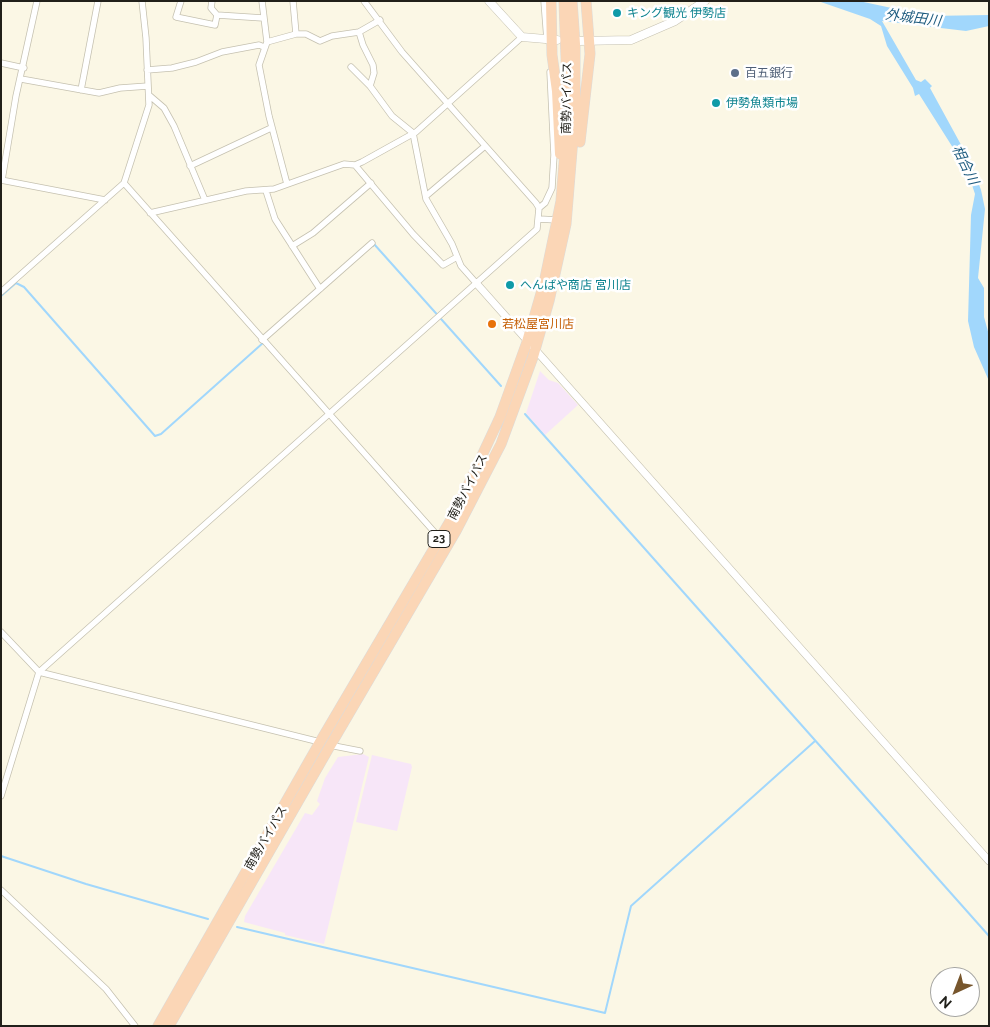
<!DOCTYPE html>
<html>
<head>
<meta charset="utf-8">
<style>
  body { margin:0 }
  #map { position:relative; width:990px; height:1027px; overflow:hidden; background:#fbf7e5; font-family:Raleway,sans-serif }
  canvas { display:block }
  .frame { position:absolute; inset:0; border:2px solid #21201a; pointer-events:none }
  .north { position:absolute; left:930px; top:967px; width:50px; height:50px; box-sizing:border-box; background:#fff; border:1px solid #a6a6a3; border-radius:50%; rotate:223deg; font-size:14px; font-weight:700; line-height:20px; text-align:center; color:#21201a }
  .north::after { content:''; display:block; margin:auto; width:18px; height:22px; background:#77562d; clip-path:polygon(50% 0,100% 100%,50% 72%,0 100%) }
</style>
</head>
<body>
<div id="map">
<canvas width="990" height="1027"></canvas>
<div class="frame"></div>
<div class="north">N</div>
</div>
<script>
const ctx = document.querySelector('canvas').getContext('2d');
ctx.lineJoin = 'round';
function paint(path, color) {
  ctx.fillStyle = color;
  ctx.fill(path, 'evenodd');
}
function shape(rows) {
  const path = new Path2D();
  for (const r of rows) {
    path.moveTo(r[0], r[1]);
    for (let i = 2; i < r.length; i += 2) path.lineTo(r[i], r[i + 1]);
  }
  return path;
}
function trace(path, color, width, dash) {
  ctx.strokeStyle = color;
  ctx.lineWidth = width;
  ctx.lineCap = dash ? 'butt' : 'round';
  ctx.setLineDash(dash || []);
  ctx.stroke(path);
}
function drawText(font, color, halo, rows, align = 'center') {
  ctx.font = font + ' Raleway,"Noto Sans JP",sans-serif';
  ctx.lineWidth = 5;
  ctx.setLineDash([]);
  ctx.textBaseline = 'middle';
  ctx.strokeStyle = halo;
  ctx.fillStyle = color;
  for (const [text, x, y, turn = 0] of rows) {
    ctx.save();
    ctx.translate(x, y);
    ctx.rotate((+turn || 0) * Math.PI / 180);
    ctx.textAlign = isNaN(turn) ? turn : align;
    if (halo) ctx.strokeText(text, 0, 0);
    ctx.fillText(text, 0, 0);
    ctx.restore();
  }
}
paint(shape([
  [540,371,549,380,558,383,578,405,545,435,526,413],
  [363,754,369,757,324,944,285,935,285,933,244,922,245,916,305,813,312,815,320,804,317,801,325,778,338,757],
  [372,755,411,764,412,767,397,831,356,822]
]), '#f7e6f8');
paint(shape([
  [818,1,859,1,929,16,989,15,989,26,966,31,882,21,916,80,921,82,925,79,932,86,930,88,971,163,981,190,985,209,978,278,984,288,984,317,989,335,989,381,974,347,968,321,971,215,975,194,967,170,919,94,915,96,913,88,887,46,881,26,870,19]
]), '#a1d7fc');
trace(shape([
  [373,246,374,244,501,386],
  [1,296,16,283,24,287,155,436,161,434,264,342],
  [525,414,989,936],
  [1,856,86,884,208,919],
  [237,927,605,1013,631,906,815,741]
]), '#a1d7fc', 2);
const minor = shape([
  [181,1,176,17,215,25,217,15,211,8,212,1],
  [262,1,267,42,259,65,269,116,287,184],
  [293,1,296,34],
  [544,1,547,40],
  [217,15,263,18],
  [359,32,363,45,373,65,374,73,370,86],
  [267,42,296,34,306,34,320,41,332,36,359,32,380,20],
  [1,63,24,68],
  [351,67,370,86,392,116,413,133,426,199,452,244,461,266,477,284],
  [147,70,172,68,196,62,222,52,259,45,264,47],
  [21,79,99,93,120,88,148,86],
  [81,90,98,1],
  [150,96,164,108,174,126,205,200],
  [355,165,413,234,443,265,457,257],
  [190,166,271,128],
  [1,180,105,200],
  [2,180,16,96,37,1],
  [124,183,437,535],
  [266,191,275,219,320,289],
  [426,196,485,146],
  [539,208,545,203,552,188,554,155,550,72],
  [150,213,246,191,274,189,344,164,355,165,362,162,416,132,522,37],
  [539,219,557,220],
  [292,246,313,233,371,183],
  [1,292,124,183,149,105,146,38,142,1],
  [262,340,372,243],
  [1,632,39,672,320,742],
  [329,745,360,751],
  [1,796,39,672,537,229,539,208,536,203,402,52,364,1],
  [1,890,106,989,135,1026]
]);
const tertiary = shape([
  [477,284,989,861]
]);
const secondary = shape([
  [489,1,522,37,557,40],
  [579,41,631,40,675,21,705,1]
]);
const trunk = shape([
  [551,1,552,55,557,91,560,154],
  [580,142,590,54,586,1],
  [158,1026,320,742,456,511,500,417,527,342,544,283,561,201,568,113,564,1],
  [169,1026,330,746,456,531,501,444,533,357,549,301,566,224,575,113,575,44,572,1]
]);
trace(minor, '#c5c1b0', 7);
trace(tertiary, '#c5c1b0', 8);
trace(secondary, '#c5c1b0', 9);
trace(trunk, '#dbdbda', 11);
trace(minor, '#fff', 5.5);
trace(tertiary, '#fff', 7);
trace(secondary, '#fff', 8);
trace(trunk, '#fbd6b6', 10);
for (const [x, y, r, color] of [
  [617,13,5,"#0f9aa8"],
  [735,73,5,"#5c6f8a"],
  [716,103,5,"#0f9aa8"],
  [510,285,5,"#0f9aa8"],
  [492,324,5,"#e8710a"]
]) {
  const dot = new Path2D();
  dot.arc(x, y, r, 0, 2 * Math.PI);
  ctx.fillStyle = color;
  ctx.fill(dot);
  trace(dot, '#fff', 2);
}
for (const [x, y, w] of [
  [439,539,22]
]) {
  const box = new Path2D();
  box.roundRect(x - w / 2, y - 8.5, w, 17, 4);
  ctx.fillStyle = '#fff';
  ctx.fill(box);
  trace(box, '#21201a', 1);
}
drawText('bold 11px', '#21201a', null, [
  ["23",439,539]
]);
drawText('12px', '#0d838f', '#fff', [
  ["キング観光 伊勢店",627,13],
  ["伊勢魚類市場",726,103],
  ["へんばや商店 宮川店",520,285]
], 'left');
drawText('12px', '#4e5e75', '#fff', [
  ["百五銀行",745,73]
], 'left');
drawText('12px', '#21201a', '#fff', [
  ["南勢バイパス",567,98,-89],
  ["南勢バイパス",468,487,-63],
  ["南勢バイパス",266,838,-60]
]);
drawText('12px', '#c56008', '#fff', [
  ["若松屋宮川店",502,324]
], 'left');
drawText('italic 14px', '#1d5b7f', '#fff', [
  ["外城田川",913,18,7],
  ["相合川",965,165,64]
]);
</script>
</body>
</html>
